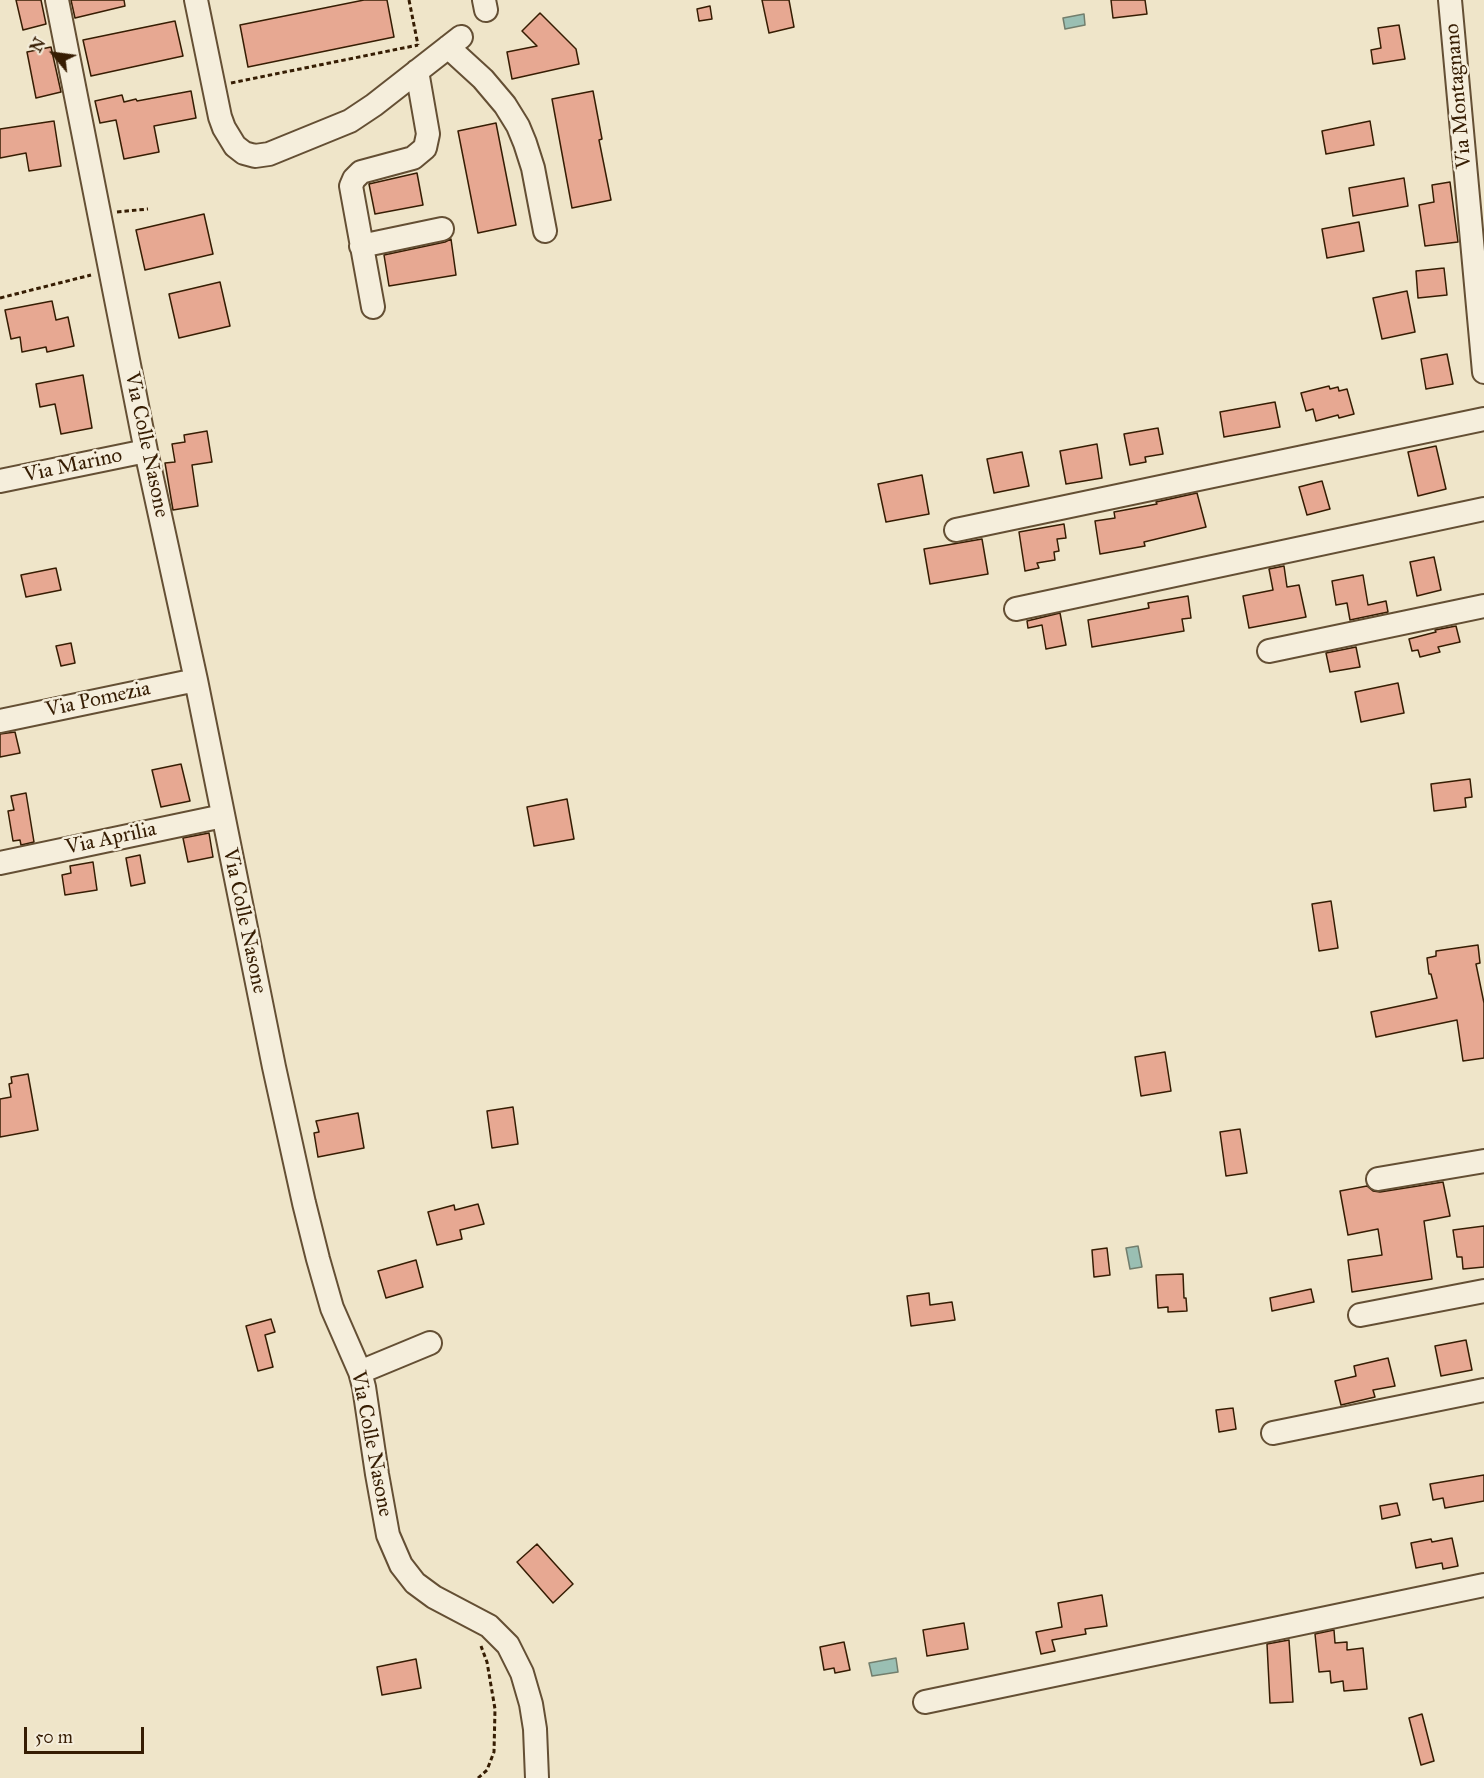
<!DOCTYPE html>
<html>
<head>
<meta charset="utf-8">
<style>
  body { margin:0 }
  #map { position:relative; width:1484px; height:1778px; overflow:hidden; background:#efe5c9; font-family:"IM FELL Great Primer",serif }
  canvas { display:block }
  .north { position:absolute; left:24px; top:24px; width:60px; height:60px; -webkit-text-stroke:4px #f5eedc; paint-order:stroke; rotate:299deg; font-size:16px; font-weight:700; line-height:24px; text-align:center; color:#361d03 }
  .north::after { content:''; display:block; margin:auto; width:21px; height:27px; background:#361d03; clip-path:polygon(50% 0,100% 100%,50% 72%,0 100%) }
  .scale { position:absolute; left:24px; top:1727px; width:120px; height:27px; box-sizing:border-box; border:3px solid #361d03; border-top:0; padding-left:8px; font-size:18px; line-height:21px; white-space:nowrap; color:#361d03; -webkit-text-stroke:4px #f5eedc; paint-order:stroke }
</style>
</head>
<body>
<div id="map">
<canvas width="1484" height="1778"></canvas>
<div class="north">N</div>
<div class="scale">50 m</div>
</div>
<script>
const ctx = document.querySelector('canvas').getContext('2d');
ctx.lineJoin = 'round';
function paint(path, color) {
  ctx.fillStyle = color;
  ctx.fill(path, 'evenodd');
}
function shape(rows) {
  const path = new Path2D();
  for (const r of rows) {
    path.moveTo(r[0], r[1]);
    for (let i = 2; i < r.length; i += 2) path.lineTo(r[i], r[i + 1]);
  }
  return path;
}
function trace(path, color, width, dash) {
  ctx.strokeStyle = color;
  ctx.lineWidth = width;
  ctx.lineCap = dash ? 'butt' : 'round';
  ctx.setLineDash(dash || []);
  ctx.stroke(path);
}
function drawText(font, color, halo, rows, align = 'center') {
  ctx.font = font + ' "IM FELL Great Primer",serif';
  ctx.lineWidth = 5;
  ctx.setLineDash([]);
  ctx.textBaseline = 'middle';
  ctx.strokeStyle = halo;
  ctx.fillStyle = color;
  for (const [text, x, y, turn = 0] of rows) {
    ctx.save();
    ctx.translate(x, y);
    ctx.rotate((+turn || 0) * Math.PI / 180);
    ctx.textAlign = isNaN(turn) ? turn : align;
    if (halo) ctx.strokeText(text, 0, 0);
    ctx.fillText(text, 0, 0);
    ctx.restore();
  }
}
const water = shape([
  [1084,14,1085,25,1065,29,1063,18,1084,14],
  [1138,1246,1142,1267,1130,1269,1126,1248,1138,1246],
  [896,1658,898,1672,872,1676,869,1663,896,1658]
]);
paint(water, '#9abfb3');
trace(water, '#727e6d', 1.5);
const building = shape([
  [16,0,41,0,46,24,23,30,16,0],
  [71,0,124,0,125,6,75,18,71,0],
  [364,0,387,0,394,37,248,67,240,25,364,0],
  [762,0,789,0,794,27,769,33,762,0],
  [1111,0,1145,0,1147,14,1113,18,1111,0],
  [710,6,712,19,699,21,697,9,710,6],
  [540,13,576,49,579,64,512,79,507,52,537,46,522,31,540,13],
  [175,21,183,56,91,76,83,40,175,21],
  [1399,25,1405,59,1373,64,1371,50,1381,48,1378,28,1399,25],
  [51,47,61,92,36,98,27,52,51,47],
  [191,91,196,118,154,126,159,152,124,159,116,120,100,123,95,101,122,95,124,102,136,99,137,101,191,91],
  [593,91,602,139,599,140,611,200,572,208,552,99,593,91],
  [54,121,61,166,29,171,26,153,0,158,0,129,54,121],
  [1370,121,1374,145,1326,154,1322,131,1370,121],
  [496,123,516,225,478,233,458,131,496,123],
  [417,173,423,205,375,214,369,184,417,173],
  [1404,178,1408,206,1353,216,1349,188,1404,178],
  [1450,182,1458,242,1425,246,1419,205,1434,202,1432,185,1450,182],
  [204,214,213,254,145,270,136,230,204,214],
  [1359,222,1364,251,1327,258,1322,229,1359,222],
  [451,239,456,275,389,286,384,255,445,242,451,239],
  [1444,268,1447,295,1418,298,1416,271,1444,268],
  [220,282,230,326,179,338,169,294,220,282],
  [1407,291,1415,332,1382,339,1373,298,1407,291],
  [52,301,56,320,68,317,74,346,47,352,46,347,22,352,20,337,11,339,5,310,52,301],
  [1447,354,1453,384,1426,389,1421,359,1447,354],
  [83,375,92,428,61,434,55,404,40,407,36,384,83,375],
  [1329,386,1330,389,1338,387,1339,391,1347,389,1354,414,1339,418,1338,415,1316,421,1313,409,1306,411,1301,393,1329,386],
  [1275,402,1280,427,1224,437,1220,412,1275,402],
  [1158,428,1163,454,1145,457,1146,462,1130,465,1124,434,1158,428],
  [207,431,212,462,192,465,198,506,173,510,165,463,175,462,172,444,185,442,184,435,207,431],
  [1097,444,1102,478,1066,484,1060,451,1097,444],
  [1436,446,1446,489,1418,496,1408,452,1436,446],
  [1022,452,1029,486,994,493,987,459,1022,452],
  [922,475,929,514,886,522,878,484,922,475],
  [1322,481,1330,509,1307,515,1299,487,1322,481],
  [1197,493,1206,527,1144,542,1145,546,1100,554,1095,521,1115,518,1114,512,1157,504,1156,502,1197,493],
  [1064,524,1066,538,1057,539,1059,551,1054,552,1055,560,1037,563,1039,568,1025,571,1019,532,1064,524],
  [982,539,988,574,930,584,924,549,982,539],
  [1434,557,1441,590,1417,596,1410,562,1434,557],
  [1284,566,1287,587,1299,585,1306,617,1249,628,1243,596,1273,590,1269,569,1284,566],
  [56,568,61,590,26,597,21,575,56,568],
  [1363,575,1368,605,1386,601,1388,612,1350,620,1347,603,1336,605,1332,581,1363,575],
  [1188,596,1191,618,1182,619,1184,631,1092,647,1088,620,1149,608,1148,603,1188,596],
  [1060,613,1066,645,1046,649,1042,625,1028,628,1027,621,1060,613],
  [1456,626,1460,642,1438,647,1440,652,1420,657,1418,650,1412,651,1409,639,1436,632,1435,630,1456,626],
  [71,643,75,663,61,666,56,646,71,643],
  [1356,647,1360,667,1330,672,1326,653,1356,647],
  [1398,683,1404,713,1361,722,1355,692,1398,683],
  [15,732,20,753,0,757,0,734,15,732],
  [181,764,190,801,161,807,152,770,181,764],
  [1470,779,1472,797,1465,798,1466,807,1434,811,1431,784,1470,779],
  [26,793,34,842,21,845,20,840,13,841,8,811,14,810,11,796,26,793],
  [567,799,574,839,534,846,527,807,567,799],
  [209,833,213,857,188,862,183,838,209,833],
  [140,855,145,883,131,886,126,858,140,855],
  [93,862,97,890,65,895,62,875,71,873,70,866,93,862],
  [1331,901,1338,948,1319,951,1312,904,1331,901],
  [1478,945,1480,963,1476,964,1484,1003,1484,1058,1463,1061,1457,1020,1376,1037,1371,1012,1437,998,1431,974,1429,974,1427,958,1436,956,1436,951,1478,945],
  [1165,1052,1171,1091,1141,1096,1135,1057,1165,1052],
  [28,1074,38,1130,0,1137,0,1099,11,1097,9,1084,12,1083,11,1077,28,1074],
  [513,1107,518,1144,492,1148,487,1111,513,1107],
  [358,1113,364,1148,318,1157,314,1133,319,1132,316,1121,358,1113],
  [1240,1129,1247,1173,1226,1176,1220,1132,1240,1129],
  [1443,1182,1450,1216,1424,1221,1432,1279,1352,1292,1348,1260,1382,1255,1378,1229,1348,1235,1340,1191,1367,1186,1373,1191,1380,1192,1443,1182],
  [478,1204,484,1224,460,1230,462,1239,437,1245,428,1212,454,1205,455,1210,478,1204],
  [1484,1226,1484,1267,1463,1269,1462,1257,1457,1257,1453,1230,1484,1226],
  [1107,1248,1110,1275,1094,1277,1092,1250,1107,1248],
  [416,1260,423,1287,386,1298,378,1271,416,1260],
  [1183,1274,1184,1298,1186,1298,1187,1311,1168,1312,1168,1307,1158,1308,1156,1275,1183,1274],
  [1311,1289,1314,1302,1272,1311,1270,1298,1311,1289],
  [929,1293,930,1305,952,1302,955,1320,911,1326,907,1296,929,1293],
  [271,1319,275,1332,265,1335,273,1367,258,1371,246,1326,271,1319],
  [1466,1340,1472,1370,1441,1376,1435,1346,1466,1340],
  [1388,1358,1395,1386,1373,1390,1375,1397,1341,1405,1335,1381,1356,1376,1354,1366,1388,1358],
  [1233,1408,1236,1429,1219,1432,1216,1410,1233,1408],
  [1484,1475,1484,1501,1445,1508,1443,1498,1433,1500,1430,1484,1484,1475],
  [1397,1503,1400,1515,1382,1519,1380,1506,1397,1503],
  [1452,1538,1458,1566,1443,1569,1442,1563,1416,1568,1411,1543,1431,1539,1432,1542,1452,1538],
  [537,1544,573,1584,553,1603,517,1562,537,1544],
  [1102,1595,1107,1626,1085,1629,1086,1634,1052,1640,1055,1651,1041,1654,1036,1632,1062,1627,1058,1603,1102,1595],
  [964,1623,968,1649,927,1656,923,1630,964,1623],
  [1334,1630,1335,1643,1347,1642,1347,1650,1363,1648,1367,1689,1344,1691,1343,1681,1331,1683,1330,1671,1319,1672,1315,1634,1334,1630],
  [1289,1640,1293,1702,1270,1703,1267,1644,1289,1640],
  [844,1642,850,1670,835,1673,834,1668,824,1670,820,1647,844,1642],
  [416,1659,421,1688,382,1695,377,1667,416,1659],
  [1422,1714,1434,1761,1421,1765,1409,1718,1422,1714]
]);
paint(building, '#e7a892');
trace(building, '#361d03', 1.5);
const minor = shape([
  [57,0,146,451,196,680,274,1067,304,1203,318,1259,332,1308,360,1372,364,1387,377,1474,388,1535,401,1565,415,1583,434,1597,489,1626,508,1645,522,1673,531,1704,535,1729,537,1778],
  [196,0,220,117,224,128,235,146,244,153,255,156,269,154,350,121,374,105,461,37],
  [484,0,486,10],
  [1450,0,1484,372],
  [448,47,483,79,505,105,518,126,525,143,533,168,545,231],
  [361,246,442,229],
  [373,307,351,186,354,179,361,172,413,158,425,148,428,134,417,71],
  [0,481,146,451],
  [956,530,1484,419],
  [1016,609,1484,509],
  [1269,651,1484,606],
  [0,721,196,680],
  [0,863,223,816],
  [1378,1179,1484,1161],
  [1360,1315,1484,1291],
  [360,1372,430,1343],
  [1273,1433,1484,1390],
  [925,1702,1484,1585]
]);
trace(minor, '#644f34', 26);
trace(shape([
  [409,0,418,45],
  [231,83,418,45],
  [117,212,148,209],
  [0,298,91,275],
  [478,1778,487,1770,494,1752,495,1709,487,1662,481,1646]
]), '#361d03', 3, [4.5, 3]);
trace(minor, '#f5eedc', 22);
drawText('21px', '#361d03', '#f5eedc', [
  ["Via Montagnano",1459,96,-95],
  ["Via Colle Nasone",146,445,78],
  ["Via Marino",73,466,-12],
  ["Via Pomezia",98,700,-12],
  ["Via Aprilia",111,839,-12],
  ["Via Colle Nasone",244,921,78],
  ["Via Colle Nasone",371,1444,79]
]);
</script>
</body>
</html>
